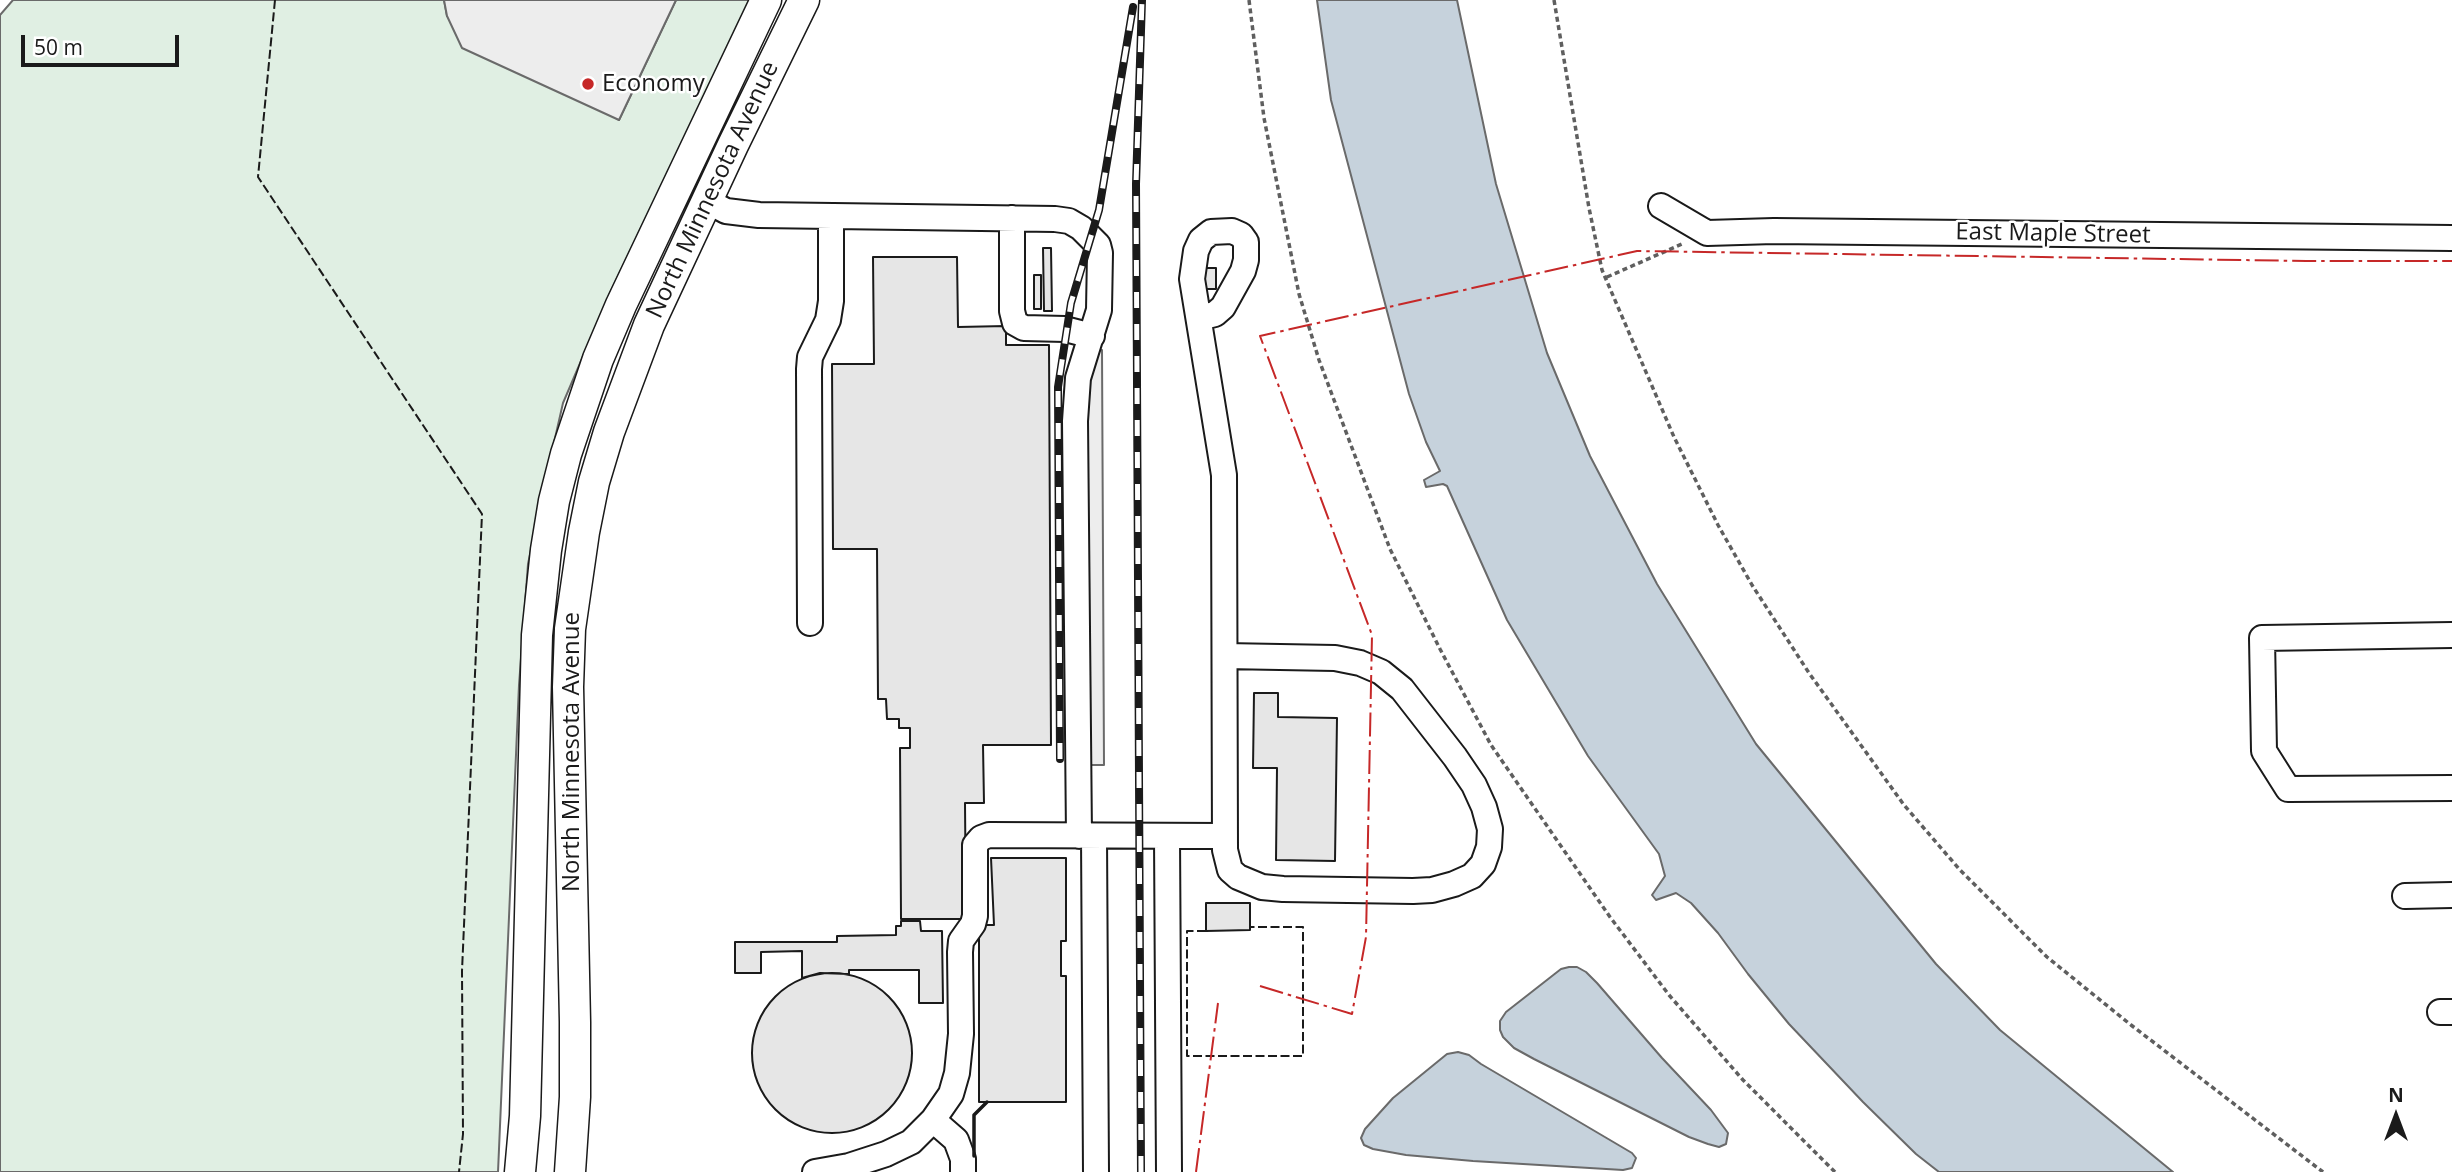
<!DOCTYPE html>
<html>
<head>
<meta charset="utf-8">
<style>
  body { margin:0 }
  #map { position:relative; width:2452px; height:1172px; overflow:hidden; background:#fff; font-family:"Open Sans",sans-serif }
  canvas { display:block }
  .north { position:absolute; left:2361px; top:1081px; width:70px; height:70px; -webkit-text-stroke:5px #fff; paint-order:stroke; rotate:0deg; font-size:19px; font-weight:700; line-height:28px; text-align:center; color:#1a1a1a }
  .north::after { content:''; display:block; margin:auto; width:24px; height:32px; background:#1a1a1a; clip-path:polygon(50% 0,100% 100%,50% 72%,0 100%) }
  .scale { position:absolute; left:21px; top:35px; width:158px; height:32px; box-sizing:border-box; border:4px solid #1a1a1a; border-top:0; padding-left:9px; font-size:21px; line-height:24px; white-space:nowrap; color:#1a1a1a; -webkit-text-stroke:5px #fff; paint-order:stroke }
</style>
</head>
<body>
<div id="map">
<canvas width="2452" height="1172"></canvas>
<div class="north">N</div>
<div class="scale">50 m</div>
</div>
<script>
const ctx = document.querySelector('canvas').getContext('2d');
ctx.lineJoin = 'round';
function paint(path, color) {
  ctx.fillStyle = color;
  ctx.fill(path, 'evenodd');
}
function shape(rows) {
  const path = new Path2D();
  for (const r of rows) {
    if (r.length === 3) {
      path.moveTo(r[0] + r[2], r[1]);
      path.arc(r[0], r[1], r[2], 0, 2 * Math.PI);
      continue;
    }
    path.moveTo(r[0], r[1]);
    for (let i = 2; i < r.length; i += 2) path.lineTo(r[i], r[i + 1]);
  }
  return path;
}
function trace(path, color, width, dash) {
  ctx.strokeStyle = color;
  ctx.lineWidth = width;
  ctx.lineCap = dash ? 'butt' : 'round';
  ctx.setLineDash(dash || []);
  ctx.stroke(path);
}
function drawText(font, color, halo, rows, align = 'center') {
  ctx.font = font + ' "Open Sans",sans-serif';
  ctx.lineWidth = 5;
  ctx.setLineDash([]);
  ctx.textBaseline = 'middle';
  ctx.strokeStyle = halo;
  ctx.fillStyle = color;
  for (const [text, x, y, turn = 0] of rows) {
    ctx.save();
    ctx.translate(x, y);
    ctx.rotate((+turn || 0) * Math.PI / 180);
    ctx.textAlign = isNaN(turn) ? turn : align;
    if (halo) ctx.strokeText(text, 0, 0);
    ctx.fillText(text, 0, 0);
    ctx.restore();
  }
}
const green = shape([
  [13,0,444,0,447,16,619,120,676,0,750,0,611,291,563,403,548,469,528,564,519,685,498,1172,0,1172,0,15,13,0]
]);
paint(green, '#e0efe3');
trace(green, '#6a6a6a', 2);
const parking = shape([
  [444,0,676,0,619,120,462,48,447,16,444,0],
  [1087,350,1102,350,1104,765,1078,765,1087,350]
]);
paint(parking, '#ededed');
trace(parking, '#6a6a6a', 2);
const water = shape([
  [1317,0,1457,0,1496,184,1547,353,1590,456,1657,584,1756,744,1936,964,2000,1030,2173,1172,1939,1172,1916,1154,1863,1102,1789,1024,1748,974,1718,933,1691,903,1676,893,1656,900,1652,895,1665,876,1659,854,1588,756,1507,620,1447,486,1443,484,1426,487,1424,480,1440,471,1426,442,1409,394,1331,100,1317,0],
  [1569,967,1577,967,1586,972,1597,983,1662,1058,1711,1110,1728,1133,1726,1144,1719,1147,1708,1144,1689,1137,1534,1059,1514,1048,1503,1037,1500,1030,1500,1021,1506,1012,1561,969,1569,967],
  [1458,1052,1469,1055,1481,1064,1632,1153,1636,1158,1632,1168,1623,1170,1473,1161,1406,1155,1373,1149,1364,1145,1361,1138,1365,1129,1393,1098,1447,1054,1458,1052]
]);
paint(water, '#c6d2dc');
trace(water, '#6a6a6a', 2);
const building = shape([
  [1043,248,1051,248,1052,311,1044,311,1043,248],
  [873,257,957,257,958,327,1006,326,1006,345,1049,345,1051,745,983,745,984,803,965,803,966,919,901,919,900,748,910,748,910,728,899,728,899,719,887,719,886,699,878,699,877,549,833,549,832,364,874,364,873,257],
  [1198,268,1216,268,1216,289,1198,289,1198,268],
  [1034,275,1041,275,1041,309,1034,309,1034,275],
  [1254,693,1278,693,1278,717,1337,718,1335,861,1276,860,1277,768,1253,768,1254,693],
  [991,858,1066,858,1066,941,1061,941,1061,976,1066,976,1066,1102,979,1102,979,925,994,925,991,858],
  [1206,903,1250,903,1250,930,1206,931,1206,903],
  [901,921,920,921,921,931,942,931,943,1003,919,1003,919,970,849,970,849,974,820,973,802,978,802,951,761,952,761,973,735,973,735,942,837,942,837,936,896,935,896,926,901,926,901,921],
  [832,1053,80]
]);
paint(building, '#e6e6e6');
trace(building, '#1a1a1a', 2);
const minor = shape([
  [707,201,726,211,759,215,1055,219,1069,221,1081,228,1098,245,1100,253,1099,310,1078,378,1075,421,1079,836],
  [1661,206,1707,233,1774,231,2452,238],
  [1012,218,1012,311,1015,323,1024,328,1065,329,1092,336],
  [1199,318,1215,314,1223,307,1243,271,1246,260,1246,242,1241,235,1232,231,1211,232,1201,240,1196,251,1192,279,1224,475,1225,850,1230,870,1238,877,1262,887,1283,889,1413,891,1432,890,1454,884,1472,876,1483,864,1489,847,1490,829,1484,807,1474,785,1455,757,1402,689,1381,672,1360,663,1335,658,1225,656],
  [810,623,809,369,810,357,828,320,831,301,831,216],
  [2452,635,2262,638,2264,751,2288,789,2452,788],
  [1094,836,1096,1172],
  [1167,836,1169,1172],
  [2405,896,2452,895],
  [2440,1012,2452,1012],
  [933,1120,956,1140,963,1159,963,1172],
  [815,1172,849,1166,886,1154,911,1142,933,1120,951,1094,957,1073,961,1034,960,952,961,941,973,924,975,916,975,845,981,838,989,835,1225,836]
]);
const major = shape([
  [520,1172,525,1116,537,635,546,550,554,501,566,454,598,359,621,305,766,0],
  [570,1172,575,1097,575,1022,568,687,570,629,584,532,594,482,609,432,649,325,733,145,804,0]
]);
trace(minor, '#1a1a1a', 28);
trace(major, '#1a1a1a', 33);
trace(shape([
  [1249,0,1264,118,1299,294,1319,360,1390,549,1440,649,1491,745,1610,917,1669,995,1743,1080,1835,1172],
  [1554,0,1589,208,1602,270,1674,437,1718,525,1752,585,1809,673,1904,805,1960,870,2047,957,2131,1025,2323,1172],
  [1607,277,1682,244]
]), '#5f5f5f', 3.5, [5, 3.5]);
trace(minor, '#fff', 24);
trace(major, '#fff', 30);
const rail = shape([
  [1060,759,1058,387,1071,303,1099,210,1133,7],
  [1141,1172,1136,184,1142,0]
]);
trace(rail, '#1a1a1a', 8);
trace(rail, '#fff', 5, [16]);
trace(shape([
  [275,0,258,177,482,514,462,971,463,1134,459,1172],
  [1206,931,1187,931,1187,1056,1303,1056,1303,927,1250,927]
]), '#1a1a1a', 2, [9, 3.5]);
trace(shape([
  [974,1156,974,1115,987,1102]
]), '#1a1a1a', 3.5);
trace(shape([
  [1260,986,1352,1014,1366,937,1372,635,1260,336,1637,251,2306,261,2452,261],
  [1196,1172,1218,1003]
]), '#c62828', 2, [24, 5, 3.5, 5]);
for (const [x, y, r, color] of [
  [588,84,7,"#c62828"]
]) {
  const dot = new Path2D();
  dot.arc(x, y, r, 0, 2 * Math.PI);
  ctx.fillStyle = color;
  ctx.fill(dot);
  trace(dot, '#fff', 2.5);
}
drawText('24px', '#1a1a1a', '#fff', [
  ["Economy",602,84]
], 'left');
drawText('24px', '#1a1a1a', '#fff', [
  ["North Minnesota Avenue",713,190,-65],
  ["East Maple Street",2053,234,1],
  ["North Minnesota Avenue",572,752,-90]
]);
</script>
</body>
</html>
